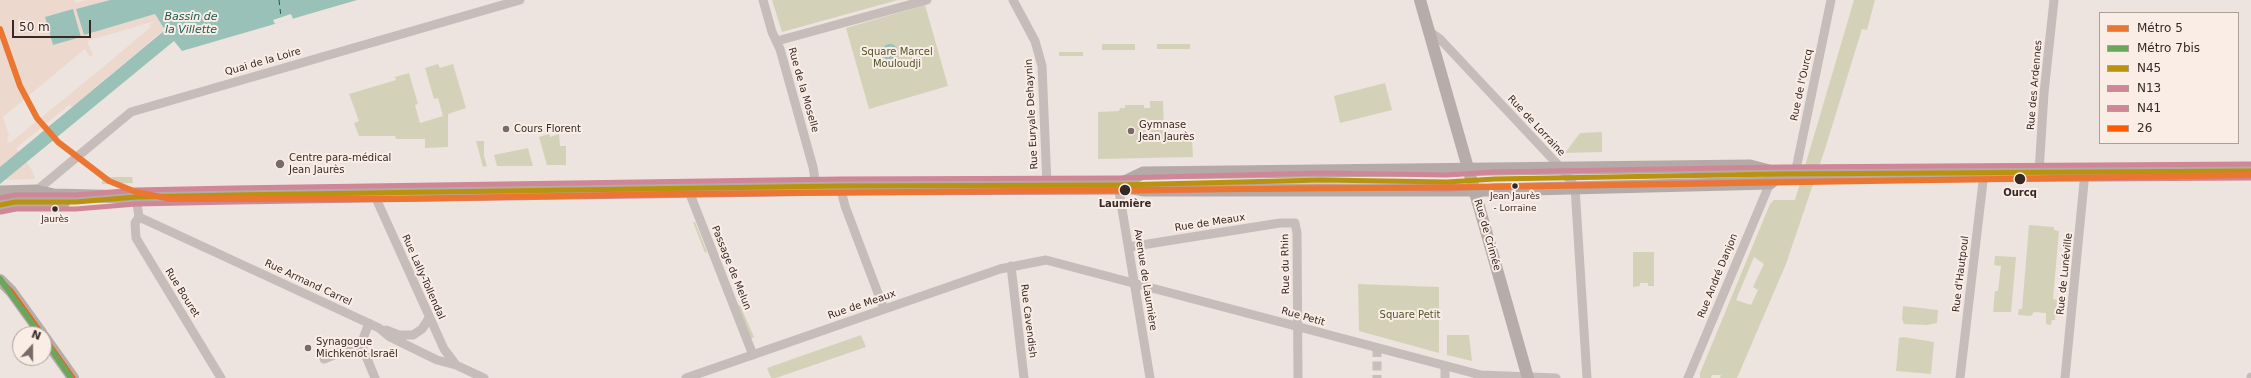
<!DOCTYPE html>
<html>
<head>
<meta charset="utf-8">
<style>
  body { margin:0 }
  #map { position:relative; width:2251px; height:378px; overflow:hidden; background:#ede4df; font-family:"DejaVu Sans",sans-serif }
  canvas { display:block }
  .legend { position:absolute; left:2099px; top:12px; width:140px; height:132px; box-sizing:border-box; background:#faede6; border:1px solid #ac9e99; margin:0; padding:5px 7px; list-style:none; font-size:12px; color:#372826 }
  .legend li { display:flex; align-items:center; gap:8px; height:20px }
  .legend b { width:20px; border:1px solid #ac9e99 }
  .north { position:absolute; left:12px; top:326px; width:40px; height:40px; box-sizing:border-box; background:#faede6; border:1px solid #ac9e99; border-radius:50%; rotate:21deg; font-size:11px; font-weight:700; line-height:16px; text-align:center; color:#372826 }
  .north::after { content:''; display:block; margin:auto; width:14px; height:18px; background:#776a67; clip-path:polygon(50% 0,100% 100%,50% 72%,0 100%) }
  .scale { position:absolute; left:12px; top:20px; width:79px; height:18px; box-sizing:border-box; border:2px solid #372826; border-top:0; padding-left:5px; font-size:12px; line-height:14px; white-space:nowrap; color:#372826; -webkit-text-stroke:3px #faede6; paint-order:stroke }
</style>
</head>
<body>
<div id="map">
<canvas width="2251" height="378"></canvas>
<ul class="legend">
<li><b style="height:5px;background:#eb7631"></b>Métro 5</li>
<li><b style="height:5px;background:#6ca65c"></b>Métro 7bis</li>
<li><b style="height:5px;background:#b9930f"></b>N45</li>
<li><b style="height:5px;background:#cf8697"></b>N13</li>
<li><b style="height:5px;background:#cf8697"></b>N41</li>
<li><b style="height:5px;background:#ff5a00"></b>26</li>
</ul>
<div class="north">N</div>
<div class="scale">50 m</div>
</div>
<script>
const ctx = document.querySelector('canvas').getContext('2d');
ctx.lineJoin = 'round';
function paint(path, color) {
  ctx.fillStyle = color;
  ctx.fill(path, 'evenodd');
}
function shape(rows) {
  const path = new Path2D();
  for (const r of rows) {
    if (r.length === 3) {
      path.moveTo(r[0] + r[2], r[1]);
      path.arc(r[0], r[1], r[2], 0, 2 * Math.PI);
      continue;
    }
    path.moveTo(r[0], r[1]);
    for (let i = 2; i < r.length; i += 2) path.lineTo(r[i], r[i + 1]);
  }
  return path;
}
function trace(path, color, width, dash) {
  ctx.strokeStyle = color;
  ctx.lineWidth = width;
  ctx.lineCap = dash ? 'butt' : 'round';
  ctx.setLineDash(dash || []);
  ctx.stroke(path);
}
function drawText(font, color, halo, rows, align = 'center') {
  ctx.font = font + ' "DejaVu Sans",sans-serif';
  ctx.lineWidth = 4;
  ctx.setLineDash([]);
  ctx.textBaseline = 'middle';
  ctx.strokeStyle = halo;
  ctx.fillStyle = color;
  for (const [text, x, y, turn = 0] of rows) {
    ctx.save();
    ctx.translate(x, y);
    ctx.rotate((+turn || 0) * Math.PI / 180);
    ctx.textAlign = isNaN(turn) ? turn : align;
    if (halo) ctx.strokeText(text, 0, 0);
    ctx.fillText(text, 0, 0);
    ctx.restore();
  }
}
paint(shape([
  [772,0,898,0,782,32],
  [1854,0,1875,0,1867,30,1862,29,1825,149,1786,264,1737,378,1720,378,1721,375,1712,375,1711,378,1700,378,1700,373,1770,204,1774,200,1795,200],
  [1754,257,1764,264,1753,287,1758,290,1751,305,1736,300],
  [925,5,948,86,869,109,846,28],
  [1102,44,1135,44,1135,50,1102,50],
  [1157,44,1190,44,1190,49,1157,49],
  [1059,52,1083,52,1083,56,1059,56],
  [438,64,440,68,453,64,466,108,448,114,448,147,425,148,425,139,396,139,395,136,359,136,354,123,359,121,349,94,396,80,395,77,409,73,418,104,415,105,420,123,443,116,438,98,434,99,425,68],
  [1385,83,1392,110,1340,123,1334,96],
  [1150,101,1163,101,1164,136,1192,137,1193,157,1098,159,1098,112,1119,111,1120,108,1125,108,1125,105,1144,105,1144,108,1150,108],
  [1602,132,1602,152,1565,153,1580,133],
  [549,134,550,137,559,134,560,146,566,146,566,165,547,165,539,137],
  [476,141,484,141,484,156,487,166,483,167],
  [528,148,533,166,497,166,494,155],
  [102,177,132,177,133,183,102,184],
  [695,222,707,252,705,253,693,222],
  [2029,225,2054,227,2054,230,2059,231,2053,299,2057,300,2055,320,2052,320,2051,325,2046,324,2046,313,2034,312,2031,316,2018,315,2019,309,2022,309],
  [1633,252,1654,252,1654,286,1648,286,1648,283,1640,283,1640,286,1633,287],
  [1995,256,2016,257,2011,312,1993,312,1995,291,1998,291,2001,266,1994,265],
  [1358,284,1439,287,1439,353,1359,331],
  [740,305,754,337,749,339,736,309],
  [1903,306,1938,310,1937,323,1927,325,1904,324,1902,319],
  [861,335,866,347,776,378,771,378,767,368],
  [1447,335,1469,335,1472,361,1447,355],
  [1903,337,1934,342,1931,374,1896,371,1899,338]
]), '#d3d2b8');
paint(shape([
  [0,0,75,0,75,3,87,0,110,0,76,9,84,35,155,14,165,29,72,107,69,105,16,148,32,170,35,178,33,179,0,180],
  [73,10,81,37,53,45,45,17],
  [155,21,149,25,151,27,101,69,11,142,8,142,7,138,9,135,3,117,85,49,90,57,93,55,87,41]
]), '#ecd8cd');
paint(shape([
  [110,0,357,0,182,51,174,41,0,184,0,167,165,30,155,14,84,35,76,9],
  [73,9,81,37,53,45,45,17],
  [890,52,8]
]), '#9ac1b8');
paint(shape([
  [291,14,293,19,275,24,273,20]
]), '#ede4df');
trace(shape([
  [279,0,281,17]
]), '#195b52', 1, [5, 4]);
trace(shape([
  [1377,348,1377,378],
  [1445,378,1445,365]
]), '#c9beba', 9, [9, 4.5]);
trace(shape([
  [763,0,772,32,780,49,813,167,816,186],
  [1013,0,1035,41,1042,66,1047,185],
  [1430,32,1440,39,1561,168,1575,187,1587,378],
  [777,41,927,0],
  [2039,172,2044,93,2054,0],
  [1795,174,1831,0],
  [1118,185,1150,378],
  [840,186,845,206,884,309],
  [688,189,753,355],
  [36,191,131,112,520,0],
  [374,194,444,349,456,365],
  [136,197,139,217],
  [139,217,379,328,390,337,437,360,456,365,484,378],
  [139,217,135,223,136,238,221,378],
  [1129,247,1280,223,1295,223,1297,233,1298,378],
  [1011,266,1024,378],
  [369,323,361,344,375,378],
  [386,330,399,335,413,335,422,329,429,318],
  [324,359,361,344],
  [686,378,1000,269,1046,260,1481,375,1556,378],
  [1688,378,1770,183],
  [1960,378,1984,173],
  [2065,378,2085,172],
  [2251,378,2251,377]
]), '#c6bcb9', 9);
trace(shape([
  [1420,0,1528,378],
  [0,280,11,291,42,334],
  [44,337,73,378]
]), '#b7aca9', 12);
trace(shape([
  [1118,185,1143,173,1750,166,1781,174,2251,171],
  [0,192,36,191,54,195,136,197,1027,184,1118,185,1143,190,1491,190,1770,183,1781,174],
  [0,205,15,202,64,202]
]), '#b5aaa7', 13);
trace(shape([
  [0,205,15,202,76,202,136,197,233,195,840,186,1118,185,1322,180,1447,182,1495,179,1781,174,2251,171]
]), '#b9930f', 5);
trace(shape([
  [1,212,16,209,76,209,136,204,233,202,840,193,1118,192,1322,187,1447,189,1495,186,1781,181,2251,178]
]), '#cf8697', 5);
trace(shape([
  [0,198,15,195,76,195,136,190,233,188,840,179,1118,178,1322,173,1447,175,1495,172,1781,167,2251,164]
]), '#cf8697', 5);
trace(shape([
  [0,280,11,291,42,334],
  [44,337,73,378]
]), '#ff5a00', 5);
trace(shape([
  [0,29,20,86,37,118,58,142,109,181,136,192,171,199,396,199,670,194,1486,187,2251,175]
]), '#eb7631', 6);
trace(shape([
  [0,279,40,334],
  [44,339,71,378]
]), '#6ca65c', 6);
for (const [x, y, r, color] of [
  [506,129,4,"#776a67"],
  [1131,131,4,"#776a67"],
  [280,164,5,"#776a67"],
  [2020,179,6,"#372826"],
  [1515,186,3.5,"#372826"],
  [1125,190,6,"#372826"],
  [55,209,3.5,"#372826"],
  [308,348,4,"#776a67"]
]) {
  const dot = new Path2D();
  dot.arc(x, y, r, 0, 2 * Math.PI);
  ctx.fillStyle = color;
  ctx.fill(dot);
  trace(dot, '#faede6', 1.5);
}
drawText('9px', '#372826', '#faede6', [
  ["Jean Jaurès",1515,197],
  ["- Lorraine",1515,209],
  ["Jaurès",55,220]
]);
drawText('10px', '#4f5729', '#faede6', [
  ["Square Marcel",897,52],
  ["Mouloudji",897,64],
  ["Square Petit",1410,315]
]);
drawText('10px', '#372826', '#faede6', [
  ["Quai de la Loire",263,62,-16],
  ["Rue de l'Ourcq",1802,85,-78],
  ["Rue des Ardennes",2035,85,-85],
  ["Rue de la Moselle",803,90,74],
  ["Rue Euryale Dehaynin",1032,114,-93],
  ["Rue de Lorraine",1536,126,47],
  ["Rue de Meaux",1210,223,-9],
  ["Rue de Crimée",1487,235,74],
  ["Rue du Rhin",1286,264,-91],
  ["Passage de Melun",731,268,68],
  ["Rue d'Hautpoul",1961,274,-83],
  ["Rue de Lunéville",2065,274,-84],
  ["Rue André Danjon",1718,276,-68],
  ["Rue Lally-Tollendal",423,277,66],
  ["Avenue de Laumière",1145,280,81],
  ["Rue Armand Carrel",308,283,25],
  ["Rue Bouret",182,293,58],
  ["Rue de Meaux",862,305,-19],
  ["Rue Petit",1303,317,16],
  ["Rue Cavendish",1028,321,83]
]);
drawText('10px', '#372826', '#faede6', [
  ["Gymnase",1139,125],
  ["Jean Jaurès",1139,137],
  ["Cours Florent",514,129],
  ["Centre para-médical",289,158],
  ["Jean Jaurès",289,170],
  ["Synagogue",316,342],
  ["Michkenot Israël",316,354]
], 'left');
drawText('bold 10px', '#372826', '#faede6', [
  ["Ourcq",2020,193],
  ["Laumière",1125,204]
]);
drawText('italic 11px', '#195b52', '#faede6', [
  ["Bassin de",191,17],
  ["la Villette",191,30]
]);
</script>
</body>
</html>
